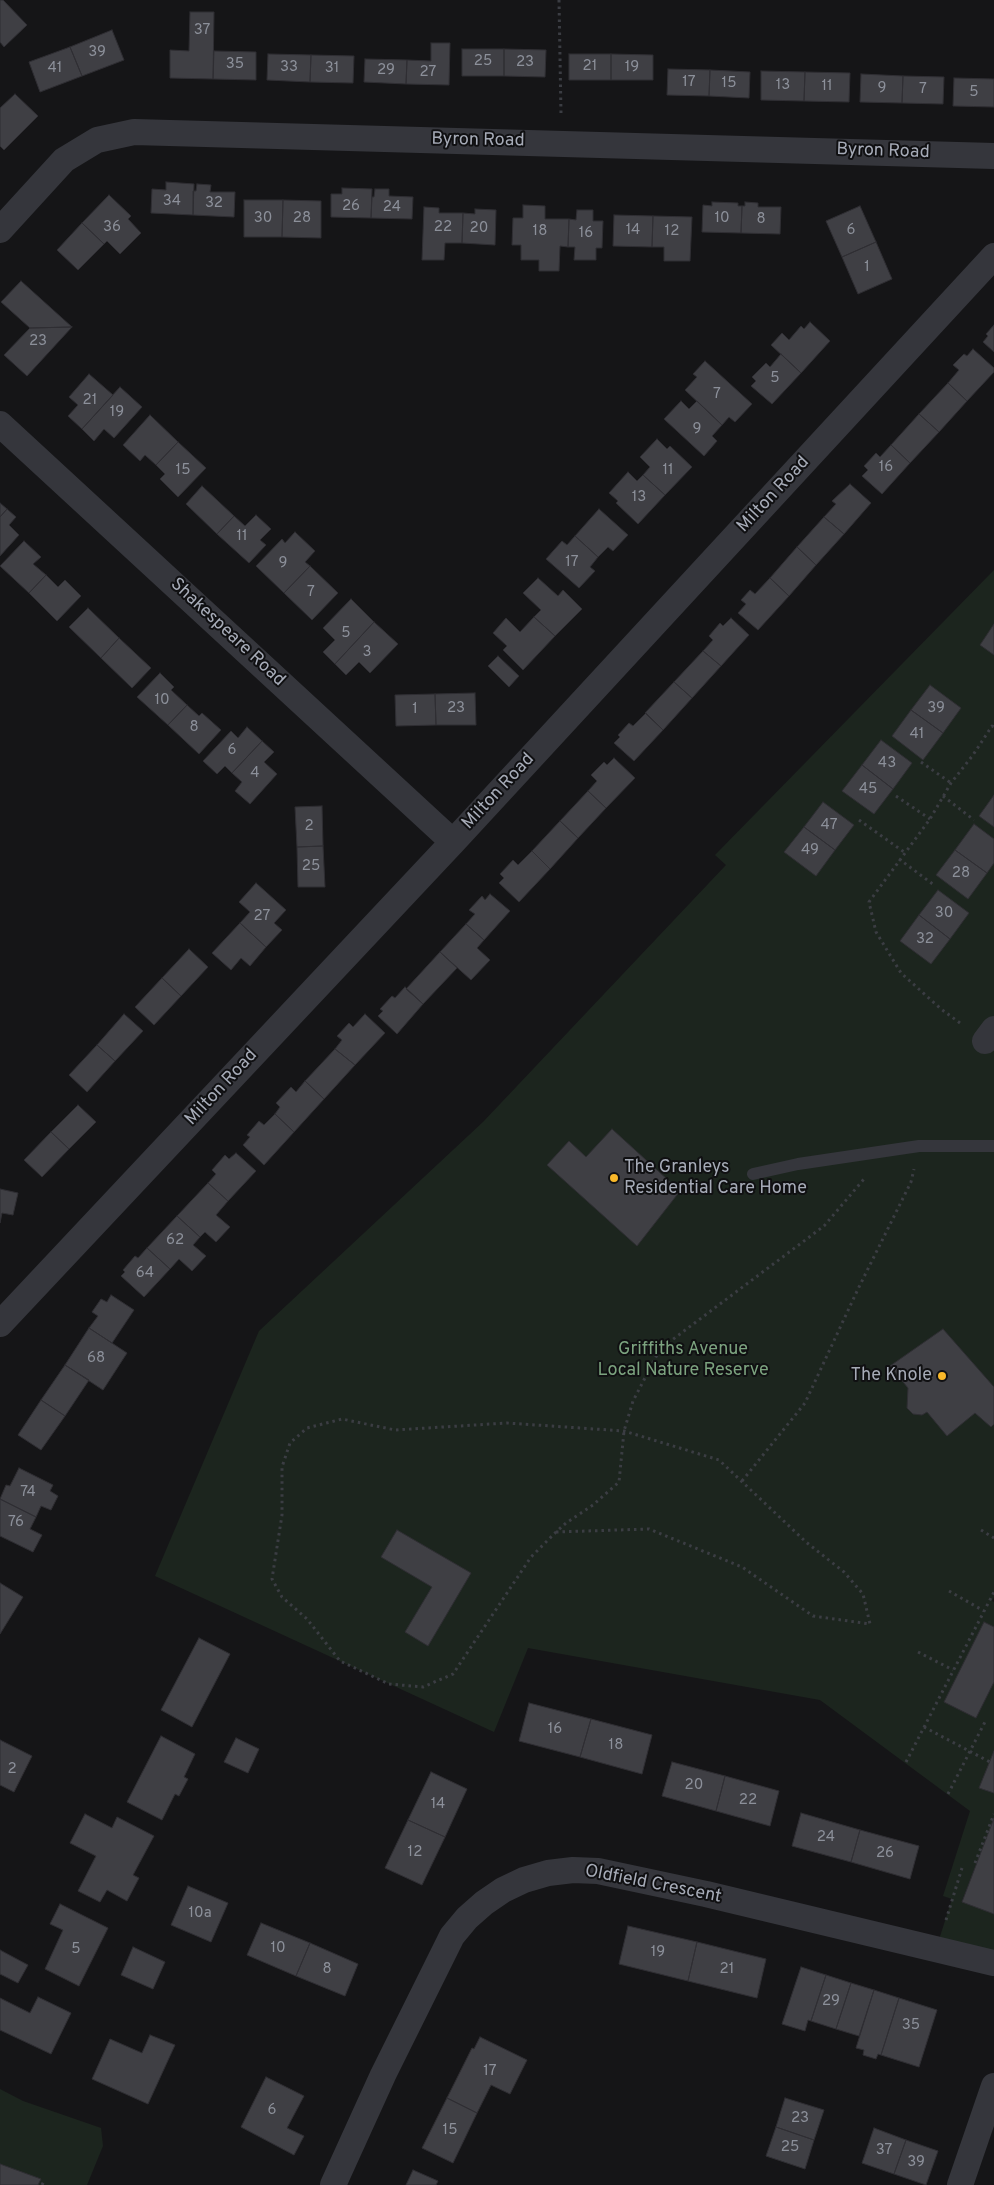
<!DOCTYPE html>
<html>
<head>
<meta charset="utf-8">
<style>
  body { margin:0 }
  canvas { display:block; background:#151517 }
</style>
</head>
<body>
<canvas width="994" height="2185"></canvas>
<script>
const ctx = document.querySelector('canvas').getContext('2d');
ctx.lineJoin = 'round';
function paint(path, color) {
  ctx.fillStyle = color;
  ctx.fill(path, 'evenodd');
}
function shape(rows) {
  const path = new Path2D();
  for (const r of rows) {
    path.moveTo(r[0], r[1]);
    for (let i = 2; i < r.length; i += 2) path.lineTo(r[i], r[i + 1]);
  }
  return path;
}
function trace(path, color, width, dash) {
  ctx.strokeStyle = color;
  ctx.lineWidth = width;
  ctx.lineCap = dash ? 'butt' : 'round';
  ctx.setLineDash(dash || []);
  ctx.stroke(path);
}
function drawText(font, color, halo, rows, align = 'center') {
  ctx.font = font + ' Overpass,sans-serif';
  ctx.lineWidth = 4;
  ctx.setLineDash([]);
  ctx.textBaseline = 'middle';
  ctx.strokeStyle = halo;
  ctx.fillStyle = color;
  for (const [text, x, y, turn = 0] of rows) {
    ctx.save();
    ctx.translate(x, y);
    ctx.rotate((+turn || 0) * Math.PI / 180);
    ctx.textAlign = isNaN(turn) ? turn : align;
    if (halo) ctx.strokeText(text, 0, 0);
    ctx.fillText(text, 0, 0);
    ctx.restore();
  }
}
paint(shape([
  [994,570,994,1597,992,1601,994,1602,994,1627,984,1622,944,1702,976,1718,994,1682,994,1818,962,1901,994,1914,994,1963,936,1949,952,1899,943,1896,970,1811,820,1700,528,1648,494,1732,155,1576,259,1331,483,1122,726,865,715,855],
  [0,2089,23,2101,101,2128,103,2146,87,2185,0,2185]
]), '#1c251e');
const building = shape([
  [0,0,3,0,27,25,4,47,0,42,0,0],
  [190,12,214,12,213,79,170,78,170,50,189,51,190,12],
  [112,30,124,60,82,76,70,47,112,30],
  [431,43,450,43,449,85,406,84,407,60,431,61,431,43],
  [70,47,82,76,40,92,29,62,70,47],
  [462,49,504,49,504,76,462,76,462,49],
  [504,49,546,50,545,77,504,76,504,49],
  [214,51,256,52,256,80,213,79,214,51],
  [268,54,311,55,310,82,267,80,268,54],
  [569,54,611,54,611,80,569,80,569,54],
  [611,54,653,55,653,80,611,80,611,54],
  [311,55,354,56,353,83,310,82,311,55],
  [365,59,407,60,406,84,364,82,365,59],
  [668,69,710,70,709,96,667,95,668,69],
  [710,70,750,72,749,98,709,96,710,70],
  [761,71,805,72,804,101,761,100,761,71],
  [805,72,850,73,849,102,804,101,805,72],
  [861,74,903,76,902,103,860,102,861,74],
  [903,76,944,77,943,104,902,103,903,76],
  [954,78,994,79,994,107,953,106,954,78],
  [15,94,38,116,4,150,0,146,0,108,15,94],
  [166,182,194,184,193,215,151,213,152,189,166,190,166,182],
  [197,184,211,185,210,192,235,192,234,217,193,215,193,191,196,191,197,184],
  [342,188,372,189,371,218,331,217,331,194,342,194,342,188],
  [375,189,389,189,389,196,413,197,412,219,371,218,372,197,374,197,375,189],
  [109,195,131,216,128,219,141,233,120,254,107,241,104,244,82,223,109,195],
  [244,200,283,200,282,237,244,237,244,200],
  [283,200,321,201,321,238,282,237,283,200],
  [712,202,738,203,738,206,742,206,741,233,702,232,703,205,712,206,712,202],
  [745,202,758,203,758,207,781,207,780,234,741,233,742,206,745,206,745,202],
  [523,205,545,206,545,219,569,219,568,247,560,246,559,271,539,271,539,260,521,260,521,245,512,245,513,218,523,218,523,205],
  [860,206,876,242,842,257,826,221,860,206],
  [424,207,439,208,439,213,463,213,462,243,445,243,444,260,422,260,424,207],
  [475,209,496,210,495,245,462,243,463,213,475,214,475,209],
  [577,210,593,210,593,221,603,221,602,248,596,248,596,260,574,260,575,247,568,247,569,219,576,220,577,210],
  [614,215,653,216,652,247,613,246,614,215],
  [653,216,692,217,690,261,664,261,664,247,652,247,653,216],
  [82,223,104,244,78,270,57,250,82,223],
  [876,242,892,279,858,294,842,257,876,242],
  [21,281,72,327,30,328,1,302,21,281],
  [810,322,830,341,801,373,771,345,782,333,789,340,801,326,804,329,810,322],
  [994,325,994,352,983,342,988,336,986,334,994,325],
  [72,327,27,376,4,355,30,328,72,327],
  [973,349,994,368,994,372,967,401,948,383,959,370,953,365,964,354,967,356,973,349],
  [781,354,801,373,772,404,751,386,756,381,752,377,766,363,770,367,781,354],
  [705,361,752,404,735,422,729,417,722,425,685,390,697,377,693,374,705,361],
  [89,374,113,395,82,429,68,416,78,405,69,397,89,374],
  [948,383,967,401,939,432,919,414,948,383],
  [120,387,142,407,114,438,104,429,94,441,82,429,120,387],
  [681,401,689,409,697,401,722,425,712,436,717,441,704,456,664,419,681,401],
  [919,414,939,432,910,463,891,445,919,414],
  [150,415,178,442,156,465,145,455,140,461,123,445,150,415],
  [657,439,667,449,670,446,692,467,665,495,643,475,650,467,640,457,657,439],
  [178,442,206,468,178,497,160,479,165,474,156,465,178,442],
  [891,445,910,463,882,494,862,476,868,470,864,466,876,453,880,457,891,445],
  [628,472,637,481,643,475,665,495,638,524,616,503,618,501,609,493,628,472],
  [850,484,871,503,844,534,824,517,836,504,832,501,850,484],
  [202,486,234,516,217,534,186,504,202,486],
  [0,503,7,509,0,517,0,503],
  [7,509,16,517,9,525,19,535,0,556,0,517,7,509],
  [599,509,628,535,613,551,608,547,598,557,575,536,599,509],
  [256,515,271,529,260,540,266,545,249,563,217,534,234,516,245,526,256,515],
  [824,517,844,534,816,565,797,547,824,517],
  [295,532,315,551,305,562,310,566,284,593,256,566,282,539,285,543,295,532],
  [575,536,598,557,590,567,595,571,579,588,546,559,562,541,567,545,575,536],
  [24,541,41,557,33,564,46,575,29,593,0,566,24,541],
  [797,547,816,565,789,596,770,578,797,547],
  [310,566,338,593,312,620,284,593,310,566],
  [46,575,58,587,65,580,81,596,57,621,29,593,46,575],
  [538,578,558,596,563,590,582,609,555,636,534,617,541,610,523,593,538,578],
  [770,578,789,596,758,630,738,613,746,604,741,600,750,590,755,594,770,578],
  [351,599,374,622,335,664,323,652,335,640,323,628,351,599],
  [88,608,119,638,101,658,69,627,88,608],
  [534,617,555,636,523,670,503,650,507,646,493,633,506,618,520,632,534,617],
  [731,618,749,635,721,666,703,651,713,640,709,636,720,623,723,626,731,618],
  [374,622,398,644,370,673,359,662,346,675,335,664,374,622],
  [994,624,994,655,980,645,994,624],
  [119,638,151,668,132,688,101,658,119,638],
  [703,651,721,666,692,698,674,682,703,651],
  [498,656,519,676,509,687,488,666,498,656],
  [160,673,174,687,171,690,187,705,168,725,137,697,160,673],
  [674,682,692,698,663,730,645,713,674,682],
  [930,685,961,708,943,733,911,710,930,685],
  [475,693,476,725,436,725,435,694,475,693],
  [435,694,436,725,396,726,395,695,435,694],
  [187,705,199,716,202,713,221,730,199,754,168,725,187,705],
  [911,710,943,733,923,760,892,736,911,710],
  [646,713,663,730,634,761,614,743,620,737,618,735,629,723,633,726,646,713],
  [247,727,262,741,232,773,225,766,217,774,203,761,231,731,238,738,247,727],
  [881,740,912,763,893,789,862,765,881,740],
  [262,741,274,752,264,762,277,774,250,804,235,791,242,782,232,773,262,741],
  [614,758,635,778,606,808,588,791,597,781,591,775,604,762,607,765,614,758],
  [862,765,893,789,874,814,842,791,862,765],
  [588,791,606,808,578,838,560,821,588,791],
  [994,795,994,827,979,816,994,795],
  [823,802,854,825,835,850,804,827,823,802],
  [322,806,323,846,297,847,295,807,322,806],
  [560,821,578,838,550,869,532,851,560,821],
  [974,824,994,839,994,863,987,873,955,850,974,824],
  [804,827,835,850,816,876,784,852,804,827],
  [323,846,325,887,298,887,297,847,323,846],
  [955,850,987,873,968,899,936,875,955,850],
  [532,851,550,869,519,902,499,883,504,878,500,874,513,860,518,865,532,851],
  [256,883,286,910,274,923,282,930,266,947,240,923,250,912,239,902,256,883],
  [938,890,969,913,950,939,919,915,938,890],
  [490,894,510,911,484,940,466,924,475,914,469,910,482,896,485,900,490,894],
  [919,915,950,939,931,964,900,941,919,915],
  [240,923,266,947,250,966,241,958,231,970,212,953,240,923],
  [466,924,484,940,477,948,490,960,471,980,440,952,466,924],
  [189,949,208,967,181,996,162,978,189,949],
  [440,952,457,968,423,1004,406,989,440,952],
  [162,978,181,996,154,1025,135,1007,162,978],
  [405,987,423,1004,397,1034,378,1016,383,1011,380,1009,392,996,395,998,405,987],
  [124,1014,143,1031,115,1061,97,1045,124,1014],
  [365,1014,385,1033,355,1065,335,1049,342,1040,337,1036,349,1023,353,1027,365,1014],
  [97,1045,115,1061,87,1092,69,1075,97,1045],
  [335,1049,355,1065,324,1099,305,1081,335,1049],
  [305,1081,324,1099,294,1132,275,1114,280,1107,276,1103,291,1087,296,1092,305,1081],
  [78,1105,96,1122,69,1149,51,1132,78,1105],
  [275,1114,294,1132,264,1165,243,1145,250,1137,247,1135,259,1121,264,1125,275,1114],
  [612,1129,680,1191,637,1246,547,1165,569,1141,586,1157,612,1129],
  [51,1132,69,1149,42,1177,24,1160,51,1132],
  [236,1153,256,1171,228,1201,208,1183,216,1174,212,1170,225,1155,229,1159,236,1153],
  [208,1183,228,1201,216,1215,230,1227,216,1242,205,1232,200,1237,177,1216,208,1183],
  [0,1189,18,1193,13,1215,2,1213,0,1223,0,1189],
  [177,1216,200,1237,193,1245,206,1256,192,1271,179,1259,170,1269,147,1248,177,1216],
  [147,1248,170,1269,144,1297,121,1276,125,1272,123,1270,135,1256,138,1258,147,1248],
  [111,1295,134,1310,112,1343,89,1328,98,1316,92,1312,101,1299,107,1302,111,1295],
  [89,1328,127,1353,103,1390,65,1365,89,1328],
  [943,1329,994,1387,994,1424,991,1427,975,1413,947,1436,927,1412,922,1415,913,1414,907,1408,908,1388,890,1366,943,1329],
  [65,1365,89,1380,65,1416,41,1400,65,1365],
  [41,1400,65,1416,41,1450,18,1435,41,1400],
  [19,1468,53,1485,50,1491,58,1496,51,1510,41,1506,36,1517,0,1499,6,1485,10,1486,19,1468],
  [0,1499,36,1517,30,1529,42,1535,33,1552,0,1536,0,1499],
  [397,1530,471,1573,428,1646,405,1632,432,1587,381,1557,397,1530],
  [0,1583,23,1597,0,1634,0,1583],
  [984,1622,994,1627,994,1682,976,1718,944,1702,984,1622],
  [199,1638,230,1654,192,1727,161,1710,199,1638],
  [529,1703,591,1719,580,1757,519,1741,529,1703],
  [591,1719,652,1735,642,1774,580,1757,591,1719],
  [161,1736,195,1754,184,1777,188,1779,179,1796,175,1794,162,1820,127,1802,161,1736],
  [236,1738,259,1749,248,1773,224,1762,236,1738],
  [0,1740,32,1756,14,1792,0,1785,0,1740],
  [994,1751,994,1793,979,1788,994,1751],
  [672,1762,725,1776,716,1811,662,1796,672,1762],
  [431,1772,467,1789,445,1837,408,1820,431,1772],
  [725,1776,779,1791,770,1826,716,1811,725,1776],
  [801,1813,860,1830,851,1862,792,1846,801,1813],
  [85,1814,112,1828,117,1817,154,1836,133,1875,139,1878,127,1901,107,1890,100,1902,78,1891,96,1856,70,1843,85,1814],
  [994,1818,994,1914,962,1902,994,1818],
  [408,1820,445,1837,422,1885,385,1868,408,1820],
  [860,1830,919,1846,910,1879,851,1862,860,1830],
  [188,1886,228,1903,211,1942,171,1925,188,1886],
  [60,1904,108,1928,79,1986,45,1969,63,1930,50,1924,60,1904],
  [261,1923,310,1943,296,1976,247,1955,261,1923],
  [628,1926,697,1942,688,1981,619,1964,628,1926],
  [697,1942,766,1959,757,1998,688,1981,697,1942],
  [310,1943,358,1964,345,1996,296,1976,310,1943],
  [133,1947,165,1962,153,1989,121,1975,133,1947],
  [0,1950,28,1965,18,1983,0,1974,0,1950],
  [801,1967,826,1975,811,2021,808,2020,805,2031,782,2024,801,1967],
  [826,1975,851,1983,836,2029,811,2021,826,1975],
  [851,1983,874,1990,859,2036,836,2029,851,1983],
  [874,1990,899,1998,881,2055,878,2054,876,2059,863,2055,864,2050,856,2048,874,1990],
  [38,1997,71,2013,51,2054,0,2030,0,1998,30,2013,38,1997],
  [899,1998,937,2010,919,2067,881,2055,899,1998],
  [150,2035,175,2045,148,2104,92,2079,110,2039,142,2053,150,2035],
  [480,2037,527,2060,510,2094,491,2085,477,2113,447,2098,472,2048,474,2049,480,2037],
  [266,2077,304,2096,287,2128,304,2136,294,2155,241,2127,266,2077],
  [447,2098,477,2113,453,2163,422,2148,447,2098],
  [785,2098,824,2110,814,2140,776,2127,785,2098],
  [776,2127,814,2140,805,2169,766,2156,776,2127],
  [874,2128,906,2140,894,2174,862,2163,874,2128],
  [906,2140,938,2151,926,2185,894,2174,906,2140],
  [0,2164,41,2179,38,2185,0,2185,0,2164],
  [413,2170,438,2181,436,2185,406,2185,413,2170]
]);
paint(building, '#3f3f44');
trace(building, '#2f2e33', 1);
trace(shape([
  [559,0,561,114],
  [921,762,951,783],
  [896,796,930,819],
  [943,796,974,820],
  [859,820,904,852],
  [899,859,934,885],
  [960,1023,941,1009,901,973,876,932,869,902,930,819,951,783,973,755,992,726,994,727],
  [742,1481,805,1403,858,1289,911,1182,914,1169],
  [981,1530,994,1538],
  [556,1532,649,1529,742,1567,813,1616,870,1624,863,1594,844,1572,806,1542,719,1460,624,1431,507,1423,395,1430,342,1419,307,1428,290,1443,282,1467,282,1515,272,1579,282,1597,307,1619,340,1661,389,1684,423,1687,453,1674,531,1557,556,1532,566,1523,593,1505,619,1482,624,1431,633,1401,660,1349,824,1226,864,1179],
  [949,1591,984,1611],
  [918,1652,953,1670],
  [924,1727,990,1762],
  [906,1762,994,1592],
  [948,1794,986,1720],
  [975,1863,994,1814],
  [946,1920,962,1868],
  [42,2185,44,2181]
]), '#3b3d43', 3, [2.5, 4]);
trace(shape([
  [753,1174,798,1164,919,1146,994,1146]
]), '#35363c', 12);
trace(shape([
  [0,230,64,160,97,140,134,132,994,156],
  [0,424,453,842],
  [985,1041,994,1029],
  [0,1324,453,842,994,256],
  [333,2185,383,2075,452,1936,467,1918,484,1903,503,1890,524,1880,548,1873,573,1870,598,1871,706,1894,994,1963],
  [960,2185,994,2086]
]), '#35363c', 26);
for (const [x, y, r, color] of [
  [614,1178,5,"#f9b82a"],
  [942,1376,5,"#f9b82a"]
]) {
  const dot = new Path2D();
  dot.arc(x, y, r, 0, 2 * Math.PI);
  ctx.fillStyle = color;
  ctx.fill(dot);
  trace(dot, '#101012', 2);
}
drawText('15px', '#8c909a', null, [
  ["37",202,31],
  ["39",97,53],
  ["25",483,62],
  ["23",525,63],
  ["35",235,65],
  ["21",590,67],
  ["33",289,68],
  ["19",632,68],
  ["41",55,69],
  ["31",332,69],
  ["29",386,71],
  ["27",428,73],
  ["17",689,83],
  ["15",729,84],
  ["13",783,86],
  ["11",827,87],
  ["9",882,89],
  ["7",923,90],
  ["5",974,93],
  ["34",172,202],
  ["32",214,204],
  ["26",351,207],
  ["24",392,208],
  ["30",263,219],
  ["28",302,219],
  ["10",722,219],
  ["8",761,220],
  ["36",112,228],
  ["22",443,228],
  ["20",479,229],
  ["14",633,231],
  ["6",851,231],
  ["18",540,232],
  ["12",672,232],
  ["16",586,234],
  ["1",867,268],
  ["23",38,342],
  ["5",775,379],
  ["7",717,395],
  ["21",90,401],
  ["19",117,413],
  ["9",697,430],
  ["16",886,468],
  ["15",183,471],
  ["11",668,471],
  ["13",639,498],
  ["11",242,537],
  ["17",572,563],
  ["9",283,564],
  ["7",311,593],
  ["5",346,634],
  ["3",367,653],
  ["10",162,701],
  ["23",456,709],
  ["39",936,709],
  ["1",415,710],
  ["8",194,728],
  ["41",917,735],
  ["6",232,751],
  ["43",887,764],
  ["4",255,774],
  ["45",868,790],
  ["47",829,826],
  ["2",309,827],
  ["49",810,851],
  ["25",311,867],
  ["28",961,874],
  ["30",944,914],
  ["27",262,917],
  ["32",925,940],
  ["62",175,1241],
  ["64",145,1274],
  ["68",96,1359],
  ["74",28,1493],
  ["76",16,1523],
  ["16",555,1730],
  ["18",616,1746],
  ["2",12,1770],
  ["20",694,1786],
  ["22",748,1801],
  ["14",438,1805],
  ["24",826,1838],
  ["12",415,1853],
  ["26",885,1854],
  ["10a",200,1914],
  ["10",278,1949],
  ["5",76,1950],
  ["19",658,1953],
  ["8",327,1970],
  ["21",727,1970],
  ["29",831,2002],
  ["35",911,2026],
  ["17",490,2072],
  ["6",272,2111],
  ["23",800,2119],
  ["15",450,2131],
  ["25",790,2148],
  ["37",884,2151],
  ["39",916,2163]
]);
drawText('18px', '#a6abb7', '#101012', [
  ["Byron Road",478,141,1],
  ["Byron Road",883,152,2],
  ["Milton Road",774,495,-47],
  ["Shakespeare Road",227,633,43],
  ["Milton Road",499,792,-47],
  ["Milton Road",222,1088,-47],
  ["Oldfield Crescent",653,1885,11]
]);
drawText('18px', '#a6abb7', '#101012', [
  ["The Granleys",624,1168],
  ["Residential Care Home",624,1189],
  ["The Knole",932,1376,"right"]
], 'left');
drawText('18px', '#7ca37f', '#101012', [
  ["Griffiths Avenue",683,1350],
  ["Local Nature Reserve",683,1371]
]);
</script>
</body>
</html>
